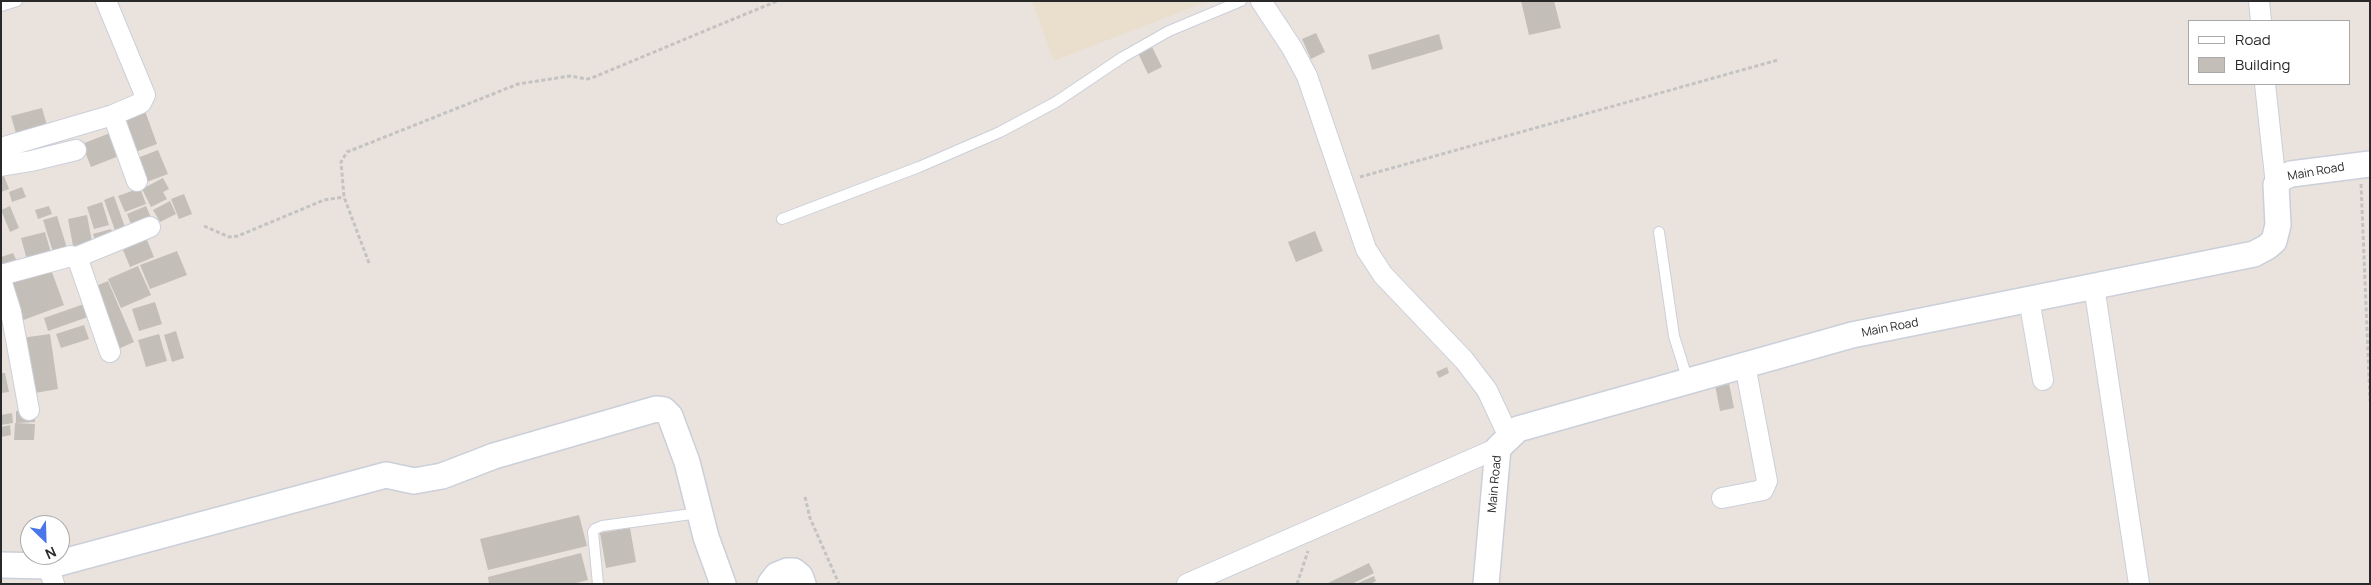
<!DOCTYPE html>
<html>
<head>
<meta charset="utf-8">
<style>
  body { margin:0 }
  #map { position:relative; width:2371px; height:585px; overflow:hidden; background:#eae3dd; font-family:Manrope,sans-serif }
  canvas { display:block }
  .frame { position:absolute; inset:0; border:2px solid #292929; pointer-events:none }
  .legend { position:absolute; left:2188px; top:20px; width:162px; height:65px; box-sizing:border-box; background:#fff; border:1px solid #a9a9a9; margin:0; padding:6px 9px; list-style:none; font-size:15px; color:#292929 }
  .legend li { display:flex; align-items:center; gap:10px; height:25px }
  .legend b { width:25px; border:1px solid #a9a9a9 }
  .north { position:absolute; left:20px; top:515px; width:50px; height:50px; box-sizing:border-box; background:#fff; border:1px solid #a9a9a9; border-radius:50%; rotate:156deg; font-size:14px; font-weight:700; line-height:20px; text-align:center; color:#292929 }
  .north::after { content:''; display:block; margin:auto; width:18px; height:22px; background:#4b76e9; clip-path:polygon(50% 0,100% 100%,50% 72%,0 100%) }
</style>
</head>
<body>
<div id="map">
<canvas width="2371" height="585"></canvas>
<div class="frame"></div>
<ul class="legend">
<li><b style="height:6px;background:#fff"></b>Road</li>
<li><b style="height:14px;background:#c3beb8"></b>Building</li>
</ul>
<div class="north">N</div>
</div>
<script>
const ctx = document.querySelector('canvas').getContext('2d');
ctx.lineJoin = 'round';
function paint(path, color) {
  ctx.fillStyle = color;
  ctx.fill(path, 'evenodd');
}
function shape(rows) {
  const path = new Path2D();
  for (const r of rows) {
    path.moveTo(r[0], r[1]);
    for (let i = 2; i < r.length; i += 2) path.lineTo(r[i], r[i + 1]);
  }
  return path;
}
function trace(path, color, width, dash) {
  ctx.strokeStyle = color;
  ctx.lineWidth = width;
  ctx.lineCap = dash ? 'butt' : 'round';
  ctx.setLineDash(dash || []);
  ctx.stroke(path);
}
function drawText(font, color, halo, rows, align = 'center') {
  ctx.font = font + ' Manrope,sans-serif';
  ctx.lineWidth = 4.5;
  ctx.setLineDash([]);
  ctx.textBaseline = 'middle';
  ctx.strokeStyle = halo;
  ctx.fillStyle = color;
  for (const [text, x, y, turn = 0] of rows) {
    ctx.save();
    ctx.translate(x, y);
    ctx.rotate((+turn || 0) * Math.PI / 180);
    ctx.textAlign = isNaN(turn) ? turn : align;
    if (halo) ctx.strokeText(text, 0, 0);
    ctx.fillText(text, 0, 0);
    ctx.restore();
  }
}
paint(shape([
  [1032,1,1208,1,1054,61]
]), '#eadfcd');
paint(shape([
  [1521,1,1554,1,1561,28,1529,35],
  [1316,33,1325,52,1311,59,1302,39],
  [1439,34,1443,49,1372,70,1368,55],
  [1152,47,1162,67,1148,74,1138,53],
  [42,108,48,129,17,137,11,116],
  [145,111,157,144,130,154,118,121],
  [110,133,119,156,91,167,82,144],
  [158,150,168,174,141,184,132,160],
  [1,168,9,189,1,192],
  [163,178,169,189,163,192,167,199,151,207,142,189],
  [22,187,26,197,12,202,9,192],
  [140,188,146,204,125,212,118,196],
  [184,194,192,214,179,219,171,199],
  [114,196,126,230,116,233,104,200],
  [170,201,176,214,160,222,153,210],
  [102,202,109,225,94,229,87,207],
  [10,206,19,228,10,232,1,210],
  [49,206,52,214,38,219,35,210],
  [146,206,152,220,133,229,127,214],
  [87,215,93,247,74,251,68,219],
  [57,216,67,248,53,252,43,220],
  [111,229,114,239,97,245,93,234],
  [1315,231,1323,251,1296,262,1288,242],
  [45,232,51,253,27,260,21,238],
  [145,235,154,257,130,267,121,245],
  [177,251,187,275,150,289,140,265],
  [13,253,19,266,1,273,1,257],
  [49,264,64,305,18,322,3,281],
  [138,266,151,295,121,308,108,279],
  [108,281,134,342,116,350,91,288],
  [155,302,162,324,139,331,132,309],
  [84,304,88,317,48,331,44,318],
  [84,325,89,339,61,348,56,334],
  [176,331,184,358,172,362,164,335],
  [50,334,58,389,29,394,21,338],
  [159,334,167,361,146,367,138,340],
  [1447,367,1449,373,1439,378,1436,372],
  [1,373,5,373,9,392,1,393],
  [1729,383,1734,408,1720,411,1715,385],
  [16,411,35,411,35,422,16,423],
  [12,413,13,423,1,425,1,415],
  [15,423,35,424,34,440,14,440],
  [10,425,11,435,1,437,1,427],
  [579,515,587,546,488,570,480,539],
  [630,528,636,562,606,568,600,533],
  [581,553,588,580,572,584,489,584,488,577],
  [1369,563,1374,573,1352,584,1326,584],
  [1374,576,1376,581,1371,584,1356,584]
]), '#c3beb8');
const service = shape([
  [1,6,17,1],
  [782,219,919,167,1000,132,1056,102,1123,57,1169,31,1241,1],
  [1659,232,1674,336,1688,381],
  [598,584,593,532,595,529,602,526,699,513]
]);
const minor = shape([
  [1261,1,1292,48,1307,76,1366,249,1383,275,1464,360,1487,390,1509,437],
  [2259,1,2261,21],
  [2265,84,2276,185],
  [113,115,137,181],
  [1,148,113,115,141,103,145,95,106,1],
  [1,166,31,161,76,150],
  [77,257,150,227],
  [1,275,71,256,77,257,110,352],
  [2,283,11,312,29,410],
  [2094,286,2139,584],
  [2029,299,2043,380],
  [1722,498,1763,490,1767,481,1745,365],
  [48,566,54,584],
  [1187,584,1498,448]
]);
const tertiary = shape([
  [1,565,48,566,386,475,414,481,442,476,494,456,656,409,664,410,670,416,687,462,706,537,723,584],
  [770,584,777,575,787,571,794,571,800,576,803,584],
  [1486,584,1498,448,1518,429,1852,335,2254,254,2267,247,2274,241,2278,225,2276,185,2282,178,2291,174,2370,164]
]);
trace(service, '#cbcfda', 12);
trace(minor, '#cbcfda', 22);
trace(tertiary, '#cbcfda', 28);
trace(shape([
  [1360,177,1778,60],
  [2361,184,2370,401],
  [204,226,229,237,238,236,324,200,344,197],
  [369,263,344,197,341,162,347,152,518,84,570,76,587,79,594,77,777,1],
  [805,497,810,518,839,584],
  [1297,584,1308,551]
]), '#c3c3c3', 3, [4, 2.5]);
trace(service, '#fff', 10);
trace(minor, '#fff', 20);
trace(tertiary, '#fff', 25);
drawText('12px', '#292929', '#fff', [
  ["Main Road",2316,172,-10],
  ["Main Road",1890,328,-11],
  ["Main Road",1495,484,-85]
]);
</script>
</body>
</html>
